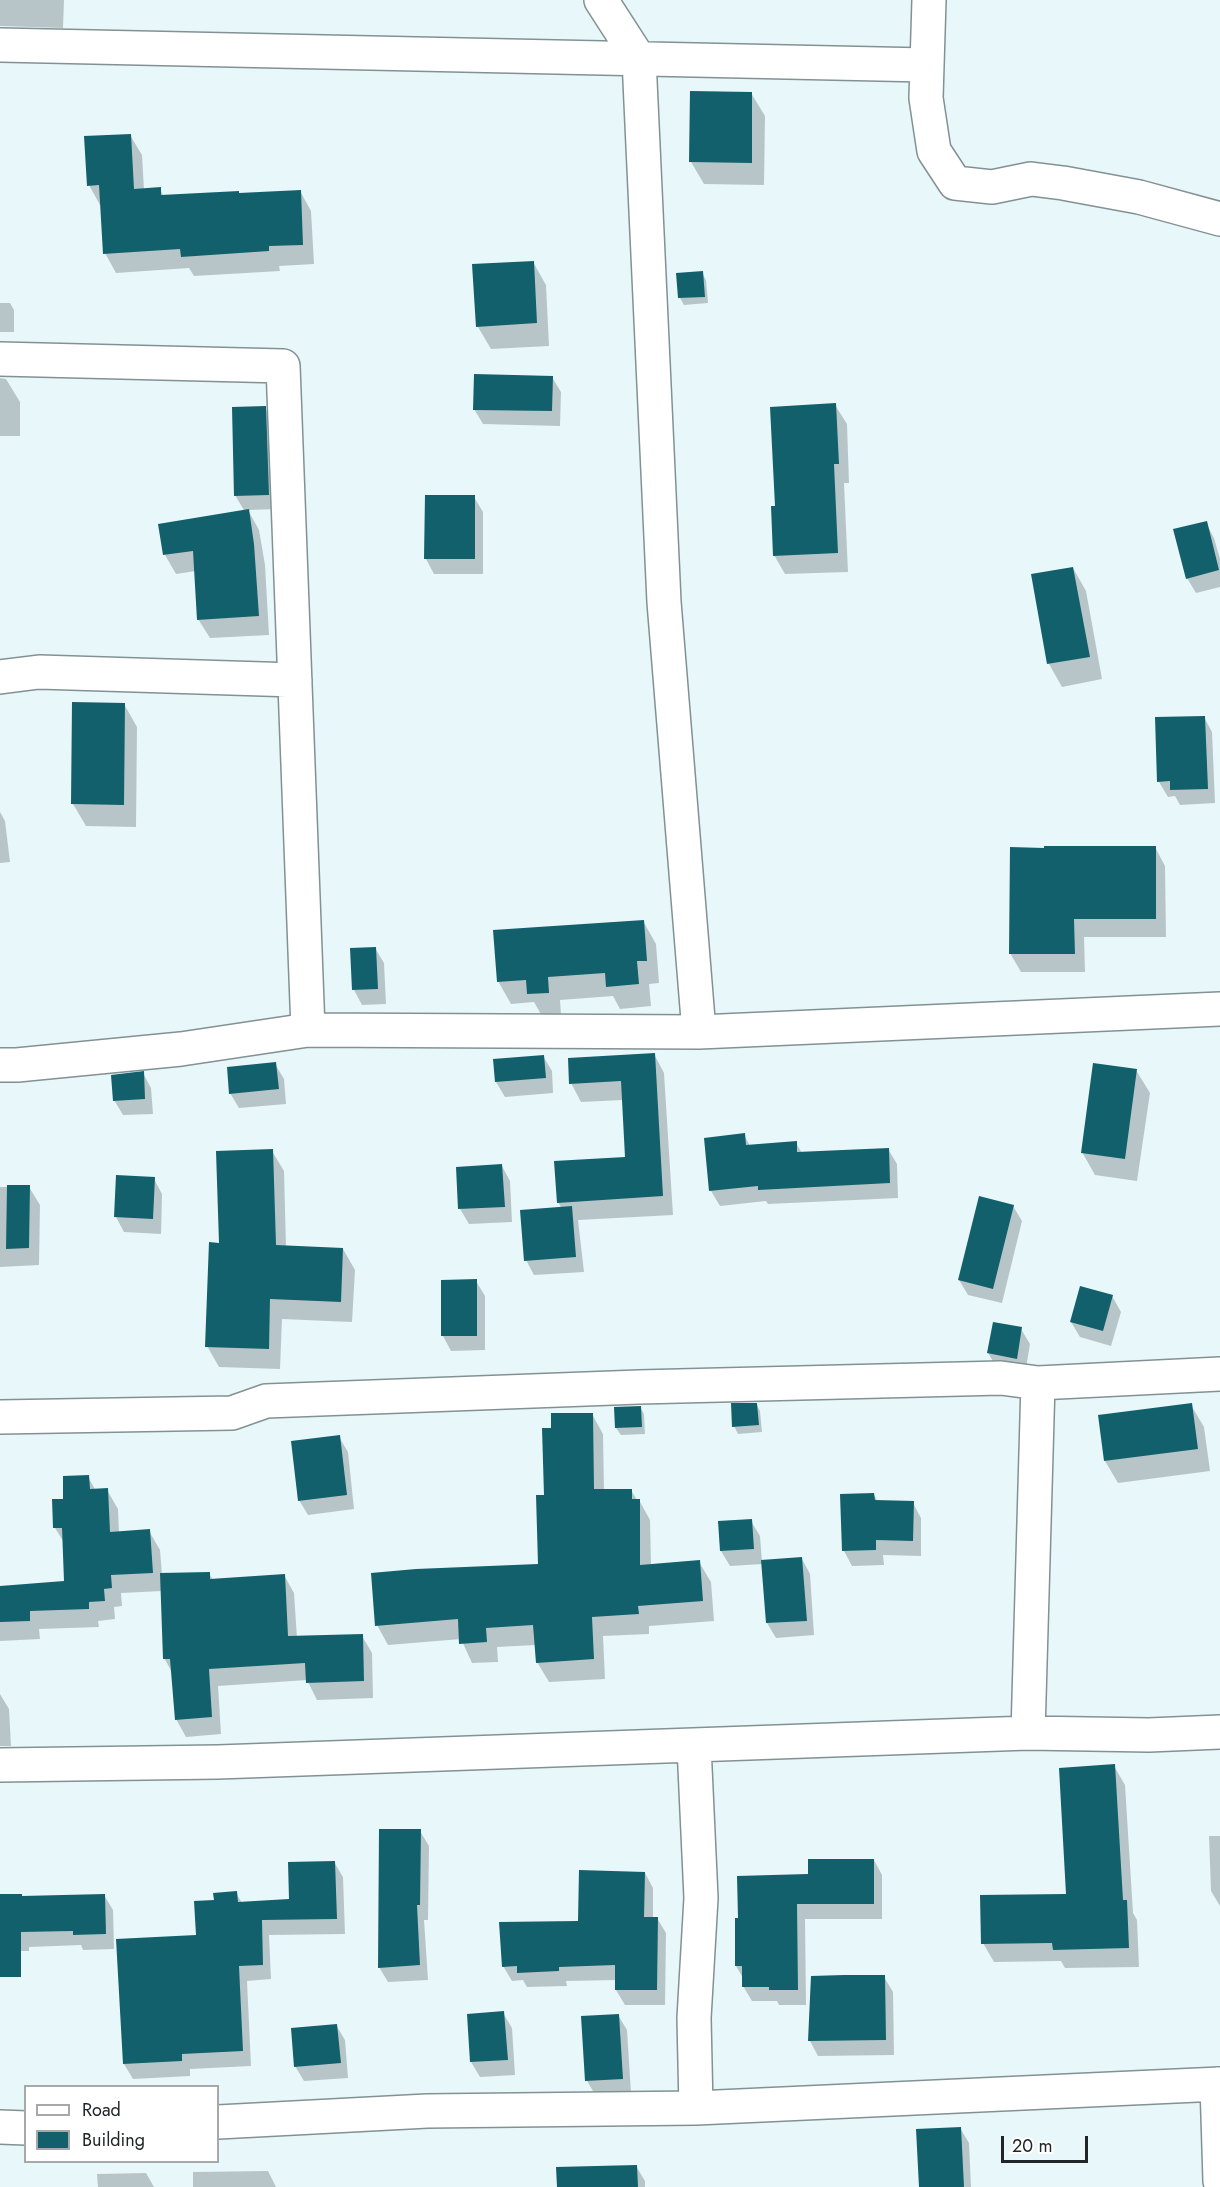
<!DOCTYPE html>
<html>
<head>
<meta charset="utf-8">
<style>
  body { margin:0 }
  #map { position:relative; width:1220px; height:2187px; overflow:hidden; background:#e7f7fa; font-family:Jost,sans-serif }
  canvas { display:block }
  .legend { position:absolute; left:24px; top:2085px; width:195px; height:78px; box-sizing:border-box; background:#fff; border:2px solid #a6a8a9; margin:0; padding:8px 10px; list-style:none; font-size:18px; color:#202627 }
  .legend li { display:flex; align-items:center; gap:12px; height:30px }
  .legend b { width:30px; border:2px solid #a6a8a9 }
  .scale { position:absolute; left:1001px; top:2136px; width:87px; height:27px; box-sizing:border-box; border:3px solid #202627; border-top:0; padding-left:8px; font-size:18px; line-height:21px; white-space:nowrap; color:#202627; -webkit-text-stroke:4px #fff; paint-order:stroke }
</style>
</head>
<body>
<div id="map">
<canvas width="1220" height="2187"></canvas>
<ul class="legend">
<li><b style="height:8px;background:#fff"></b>Road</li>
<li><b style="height:16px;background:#11606b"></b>Building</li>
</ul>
<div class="scale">20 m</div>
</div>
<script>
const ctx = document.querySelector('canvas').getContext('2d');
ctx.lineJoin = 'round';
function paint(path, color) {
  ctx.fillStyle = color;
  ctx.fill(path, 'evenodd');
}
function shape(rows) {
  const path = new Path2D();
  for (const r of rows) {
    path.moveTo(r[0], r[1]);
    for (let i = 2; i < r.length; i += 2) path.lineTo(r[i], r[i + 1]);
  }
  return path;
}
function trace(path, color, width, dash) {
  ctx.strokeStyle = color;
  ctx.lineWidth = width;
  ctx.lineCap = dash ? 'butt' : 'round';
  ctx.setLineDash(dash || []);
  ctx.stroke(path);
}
paint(shape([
  [0,0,64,0,63,28,0,26],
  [751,93,765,116,764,185,704,184,691,162],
  [130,135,142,155,144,190,160,189,164,197,300,191,311,211,314,264,279,266,280,271,194,276,189,268,116,273,105,253,102,205,100,205,89,185],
  [533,262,546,285,549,346,491,349,478,327],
  [702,273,706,280,708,303,684,305,680,298,678,275],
  [0,303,10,303,14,310,14,332,0,332],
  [552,377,561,392,560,426,483,424,474,409],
  [0,378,6,379,20,402,20,436,0,436],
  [835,405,847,424,849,483,844,483,848,572,785,574,774,555,776,507],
  [265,408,274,423,277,509,248,510,259,530,265,565,269,635,210,638,198,619,196,571,176,574,165,555,245,512,235,495],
  [474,497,483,512,483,574,434,574,426,559],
  [1206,523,1214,538,1220,559,1220,587,1196,593,1187,578],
  [1073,568,1086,591,1102,679,1062,687,1049,664,1033,575],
  [124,704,137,727,136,827,86,826,73,804],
  [1204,717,1212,732,1215,803,1180,805,1175,796,1168,797,1159,782,1156,719],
  [0,812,5,821,10,862,0,863],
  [1155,847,1165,866,1166,937,1084,937,1085,972,1021,972,1010,953],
  [643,921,656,944,659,983,649,984,651,1006,620,1009,613,996,560,1000,561,1015,542,1016,534,1002,511,1004,498,981],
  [375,948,384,963,386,1004,362,1005,354,990],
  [654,1054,664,1073,673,1215,578,1220,584,1272,534,1275,526,1260,562,1209,558,1202,627,1158,623,1100,581,1102,571,1083],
  [543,1056,552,1071,553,1093,505,1097,496,1082,494,1060],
  [275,1064,284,1079,286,1104,239,1108,230,1093],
  [1136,1070,1150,1093,1137,1181,1095,1175,1082,1152],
  [143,1073,151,1088,153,1114,123,1115,114,1100],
  [744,1135,750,1146,796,1143,802,1153,888,1149,897,1164,898,1198,768,1204,766,1201,720,1206,711,1191],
  [272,1151,284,1171,286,1247,343,1249,355,1270,352,1322,282,1319,280,1369,219,1367,207,1346,220,1244],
  [502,1166,510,1181,512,1222,469,1224,460,1209],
  [154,1179,162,1194,161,1234,124,1232,116,1217],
  [0,1187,29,1187,40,1205,39,1265,0,1267],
  [1013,1206,1022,1221,1002,1303,968,1295,959,1280],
  [476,1281,485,1296,485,1350,451,1351,443,1336],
  [1112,1296,1121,1312,1111,1346,1080,1337,1071,1322],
  [1021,1329,1030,1344,1025,1374,997,1368,988,1353],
  [756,1404,760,1411,762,1432,738,1434,734,1426],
  [1191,1405,1204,1427,1210,1471,1118,1483,1105,1461],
  [640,1407,644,1414,645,1434,621,1435,616,1428],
  [592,1414,603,1434,604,1490,631,1490,637,1500,639,1500,650,1520,651,1565,699,1562,711,1582,714,1621,649,1626,649,1634,603,1636,605,1679,549,1682,537,1662,536,1645,497,1647,498,1662,472,1663,461,1639,388,1645,377,1625,539,1565,553,1430],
  [339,1437,348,1452,354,1509,308,1515,299,1500],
  [88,1477,96,1491,107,1490,118,1509,119,1533,149,1531,160,1550,162,1575,209,1573,213,1580,284,1575,294,1593,297,1638,362,1636,372,1653,373,1698,317,1700,307,1680,218,1686,221,1734,186,1737,176,1719,172,1672,164,1658,162,1591,121,1593,122,1606,114,1607,115,1619,98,1621,99,1627,39,1629,40,1639,0,1641,0,1587,66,1582,65,1544,55,1528,65,1500],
  [874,1495,878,1502,913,1503,921,1518,921,1556,883,1555,884,1565,852,1566,844,1551],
  [751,1521,760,1536,762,1562,802,1559,810,1574,814,1635,776,1638,767,1623,763,1564,730,1566,721,1551,720,1523],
  [0,1694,9,1709,11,1746,0,1746],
  [1114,1766,1125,1785,1133,1913,1137,1920,1139,1967,1065,1968,1061,1961,994,1962,983,1943,1068,1896],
  [420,1831,429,1846,428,1920,424,1920,428,1980,388,1982,379,1967],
  [1209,1836,1220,1836,1220,1906,1211,1891],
  [874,1860,882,1875,882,1919,805,1919,806,2005,779,2005,777,2001,752,2001,743,1986,743,1978,736,1966,810,1876],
  [334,1862,343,1877,345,1934,269,1935,271,1979,247,1981,251,2066,190,2069,190,2076,133,2079,124,2064,215,1902,236,1893,242,1903,291,1900],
  [645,1873,653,1888,653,1918,657,1918,666,1933,665,2005,625,2005,616,1990,617,1980,566,1981,567,1986,527,1987,523,1980,512,1981,503,1966,579,1923],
  [104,1895,113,1910,114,1949,83,1950,81,1945,29,1947,29,1951,0,1951,0,1896,22,1898],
  [884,1977,893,1992,894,2055,818,2056,810,2041],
  [503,2013,512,2028,515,2075,480,2077,471,2062,469,2015],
  [618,2015,627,2030,631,2093,596,2096,587,2081],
  [336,2025,345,2040,348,2078,304,2081,295,2066],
  [960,2128,969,2143,971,2187,921,2187],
  [636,2166,645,2181,645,2187,595,2187],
  [268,2171,276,2187,193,2187,193,2172],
  [146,2173,154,2187,98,2187,97,2174]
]), '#0003');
paint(shape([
  [690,91,752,92,752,163,689,162],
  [131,134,134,189,161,187,161,195,239,191,239,193,301,190,303,245,269,246,269,251,181,257,180,249,103,254,99,185,87,186,84,136],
  [534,261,537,323,476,327,472,264],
  [703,271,705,297,678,298,676,273],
  [474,374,553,376,552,411,473,410],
  [836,403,839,464,834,464,838,553,773,556,771,506,775,506,770,407],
  [266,406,269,495,234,496,232,407],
  [425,495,475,495,475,559,424,559],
  [249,509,254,544,259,616,197,620,193,551,163,555,158,524],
  [1207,521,1219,570,1186,579,1173,529],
  [1073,567,1090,657,1047,664,1031,574],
  [72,702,125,703,124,805,71,804],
  [1205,716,1208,789,1170,790,1170,781,1157,782,1155,717],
  [1044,846,1156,846,1156,919,1074,919,1075,954,1009,954,1010,847,1044,848],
  [644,920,647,961,637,961,639,984,606,987,605,973,548,977,549,993,527,994,526,980,497,982,493,930],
  [376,947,378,989,352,990,350,948],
  [655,1053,663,1196,557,1203,554,1161,625,1157,621,1081,569,1084,568,1058],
  [544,1055,546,1078,495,1082,493,1059],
  [276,1062,279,1089,229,1094,227,1067],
  [1093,1063,1137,1069,1125,1159,1081,1153],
  [144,1071,145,1099,113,1101,111,1075],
  [745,1133,746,1145,797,1141,797,1152,889,1148,890,1183,758,1190,758,1186,709,1191,704,1138],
  [273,1149,276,1245,343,1248,341,1302,270,1299,269,1349,205,1347,209,1242,219,1243,216,1151],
  [502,1164,505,1207,458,1209,456,1167],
  [116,1175,155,1177,153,1219,114,1217],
  [7,1185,30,1185,29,1248,6,1249],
  [979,1196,1014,1205,993,1289,958,1280],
  [572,1206,576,1257,524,1261,520,1210],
  [477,1279,477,1336,441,1336,441,1280],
  [1080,1286,1113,1295,1103,1331,1070,1322],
  [993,1322,1022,1327,1017,1359,987,1353],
  [731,1403,757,1403,759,1425,732,1427],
  [1192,1403,1198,1449,1104,1461,1098,1415],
  [641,1406,642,1427,615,1428,614,1407],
  [551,1413,593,1413,594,1489,632,1489,632,1499,640,1499,640,1565,700,1560,703,1601,638,1606,639,1614,592,1617,594,1659,536,1663,533,1625,486,1628,487,1642,459,1644,458,1619,375,1626,371,1573,416,1569,538,1564,536,1495,544,1495,542,1428,551,1428],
  [340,1435,347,1495,298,1501,291,1441],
  [89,1475,90,1489,108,1488,110,1532,150,1529,153,1573,111,1575,112,1588,104,1589,105,1601,89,1602,89,1609,30,1611,30,1621,0,1622,0,1586,64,1581,62,1528,53,1528,52,1499,63,1499,63,1476],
  [874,1493,875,1500,914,1501,913,1541,876,1540,876,1550,842,1551,840,1494],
  [752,1519,754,1549,720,1551,718,1521],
  [802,1557,807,1621,766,1623,761,1560],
  [210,1572,210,1579,285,1574,288,1636,363,1634,364,1681,306,1683,305,1663,209,1669,212,1717,175,1720,170,1659,163,1659,160,1573],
  [1115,1764,1123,1900,1127,1900,1129,1948,1053,1950,1052,1943,981,1944,980,1895,1066,1894,1059,1768],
  [379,1829,421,1829,420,1905,417,1905,420,1965,378,1968],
  [808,1859,874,1859,874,1904,797,1904,798,1990,769,1990,769,1987,742,1987,742,1966,735,1966,735,1918,738,1918,737,1876,808,1874],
  [335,1861,337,1919,262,1920,263,1965,239,1966,243,2051,182,2054,182,2061,123,2064,116,1939,196,1935,194,1901,214,1900,213,1893,237,1891,238,1902,289,1899,288,1862],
  [579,1870,645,1872,644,1917,658,1917,657,1990,615,1990,615,1965,559,1967,559,1971,517,1973,517,1966,502,1967,499,1922,578,1921],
  [0,1894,22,1894,22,1896,105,1894,106,1934,73,1935,73,1931,21,1932,21,1977,0,1977],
  [844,1975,885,1975,886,2040,808,2041,811,1976],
  [504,2011,508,2060,470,2062,467,2014],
  [619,2014,623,2079,585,2081,581,2016],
  [337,2024,341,2063,294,2067,291,2028],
  [961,2127,964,2187,919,2187,916,2129],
  [637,2165,638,2187,557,2187,556,2167]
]), '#11606b');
const street = shape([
  [601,0,639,59,664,602,699,1032],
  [929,0,926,98,934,151,955,183,992,187,1031,179,1063,183,1139,197,1220,219],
  [0,45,926,65],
  [0,359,283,366,308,1030],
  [0,677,39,672,295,680],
  [0,1065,17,1065,181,1049,308,1030,699,1032,1220,1009],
  [0,1417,232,1413,266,1401,639,1387,1001,1378,1038,1383,1220,1374],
  [1028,1733,1149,1735,1220,1732],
  [694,1746,701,1898,694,2018,696,2108],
  [0,1765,218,1762,1028,1733,1038,1383],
  [1217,2084,1220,2181],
  [218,2122,427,2111,696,2108,1220,2084],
  [0,2127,26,2128]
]);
trace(street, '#839193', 36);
trace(street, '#fff', 33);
</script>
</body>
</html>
